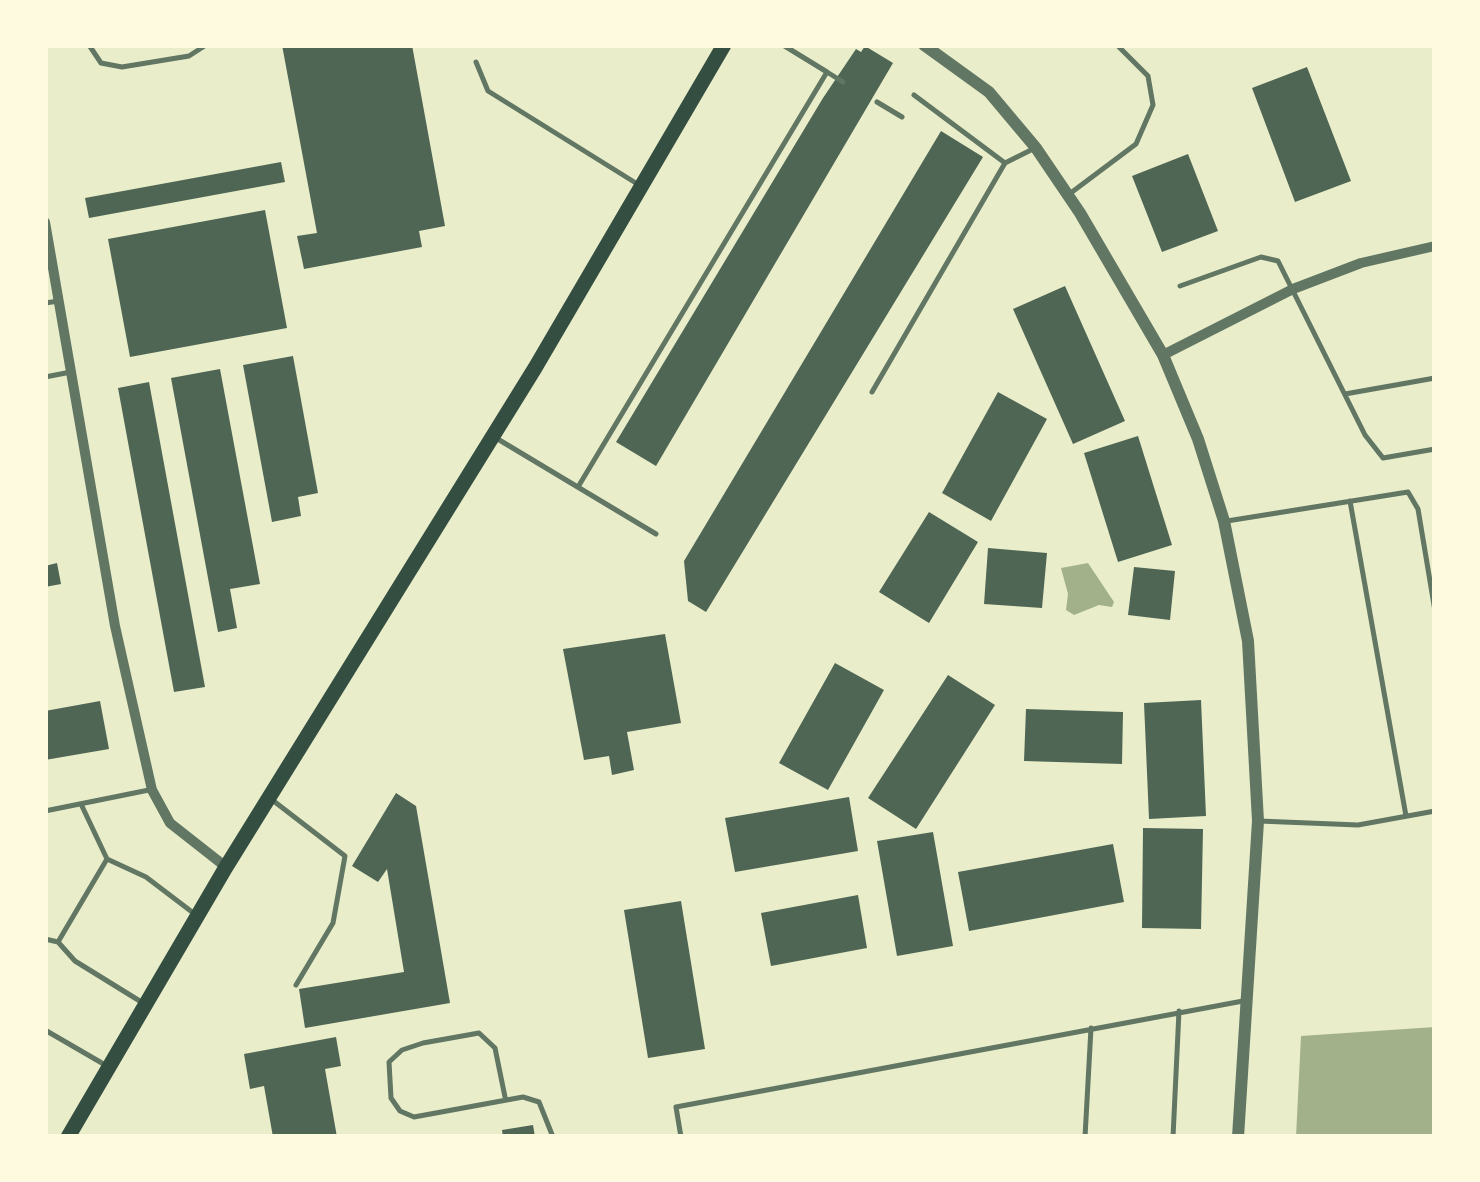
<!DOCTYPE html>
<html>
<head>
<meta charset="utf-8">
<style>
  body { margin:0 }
  #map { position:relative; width:1480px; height:1182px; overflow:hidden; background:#e9edc9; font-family:"Times New Roman",serif }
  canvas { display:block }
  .frame { position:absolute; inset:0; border:48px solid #fefae0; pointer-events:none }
</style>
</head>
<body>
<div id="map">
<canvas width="1480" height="1182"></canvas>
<div class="frame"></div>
</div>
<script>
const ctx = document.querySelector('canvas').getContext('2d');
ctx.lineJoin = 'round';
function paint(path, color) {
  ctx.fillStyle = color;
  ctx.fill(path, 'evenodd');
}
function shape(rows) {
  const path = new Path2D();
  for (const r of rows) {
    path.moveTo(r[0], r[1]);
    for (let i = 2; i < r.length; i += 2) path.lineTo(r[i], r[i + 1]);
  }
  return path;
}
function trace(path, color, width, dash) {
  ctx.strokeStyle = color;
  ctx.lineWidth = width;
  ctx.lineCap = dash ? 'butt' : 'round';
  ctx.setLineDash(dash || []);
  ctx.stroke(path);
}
paint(shape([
  [1088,563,1114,602,1112,607,1099,605,1074,615,1066,610,1068,594,1061,568],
  [1435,1027,1435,1137,1296,1137,1301,1036]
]), '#a3b18a');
paint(shape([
  [282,45,412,45,445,226,419,231,422,247,304,269,297,236,317,233],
  [865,46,893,63,656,466,616,442,823,98,856,49,861,52],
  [1307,67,1351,181,1295,202,1252,88],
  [941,131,983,157,706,612,688,601,684,561],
  [1188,154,1218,231,1162,252,1132,176],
  [281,162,285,182,89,218,85,198],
  [265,210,287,328,130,357,108,239],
  [1065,286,1125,421,1073,444,1013,309],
  [293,356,318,493,298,497,301,516,272,522,243,365],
  [220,369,260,584,230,589,237,628,218,632,171,378],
  [149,382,205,687,174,692,118,388],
  [998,392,1047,419,991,521,942,493],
  [1138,436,1172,545,1118,562,1084,453],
  [929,512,978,542,929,623,879,592],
  [988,548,1047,553,1042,608,984,604],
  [57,563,61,584,45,587,45,566],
  [1134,567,1175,571,1170,620,1128,615],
  [665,634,681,723,627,732,634,770,612,775,609,756,584,760,563,649],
  [835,663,884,690,828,790,779,763],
  [948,675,995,705,916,829,868,798],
  [1201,700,1206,816,1149,819,1144,703],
  [100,701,109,749,45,760,45,711],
  [1026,709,1123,712,1122,764,1024,761],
  [396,793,416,806,450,1003,305,1028,299,989,404,972,387,869,378,882,352,866],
  [849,797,858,851,735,872,725,818],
  [1143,828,1203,829,1201,929,1142,928],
  [933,832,953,946,897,956,877,841],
  [1113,844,1124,902,969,931,958,872],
  [858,895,867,948,771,966,761,913],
  [681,901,705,1049,648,1058,624,910],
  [336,1037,341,1066,325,1069,337,1137,273,1137,264,1086,250,1089,244,1054],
  [533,1125,535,1137,503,1137,502,1130]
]), '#4f6655');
trace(shape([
  [89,45,101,63,122,67,189,56,206,45],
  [476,62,488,91,639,185],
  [827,72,843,82],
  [914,95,1005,163,1035,148],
  [877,102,902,117],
  [1068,195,1136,144,1153,105,1148,76,1117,45],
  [1180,286,1261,257,1278,261,1365,435,1383,458,1435,449],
  [45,303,59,301],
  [45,377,71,372],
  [872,392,1005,163],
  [1345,394,1435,378],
  [496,438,656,534],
  [578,487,827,72,783,45],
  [1350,501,1406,816],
  [1227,521,1408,492,1418,509,1435,611],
  [271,799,345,856,333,923,296,985],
  [81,804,107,859,58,942,75,961,143,1003],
  [45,811,149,790],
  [1259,821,1358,825,1435,811],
  [107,859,146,877,196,915],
  [45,939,58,942],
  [45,1030,107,1066],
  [505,1097,495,1048,479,1033,423,1043,402,1050,389,1062,391,1098,400,1111,414,1117,523,1097,539,1102,553,1137],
  [681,1137,676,1107,1243,1001],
  [1085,1137,1091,1028],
  [1173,1137,1179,1011]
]), '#617663', 5);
trace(shape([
  [45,222,115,626,152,790,170,823,226,867],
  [1163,355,1293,289,1361,263,1435,246]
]), '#617663', 10);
trace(shape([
  [924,45,989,92,1036,148,1080,213,1163,355,1198,439,1224,521,1248,641,1258,821,1238,1137]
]), '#617663', 12);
trace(shape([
  [68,1137,226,867,535,368,724,45]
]), '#344e41', 15);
</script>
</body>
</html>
